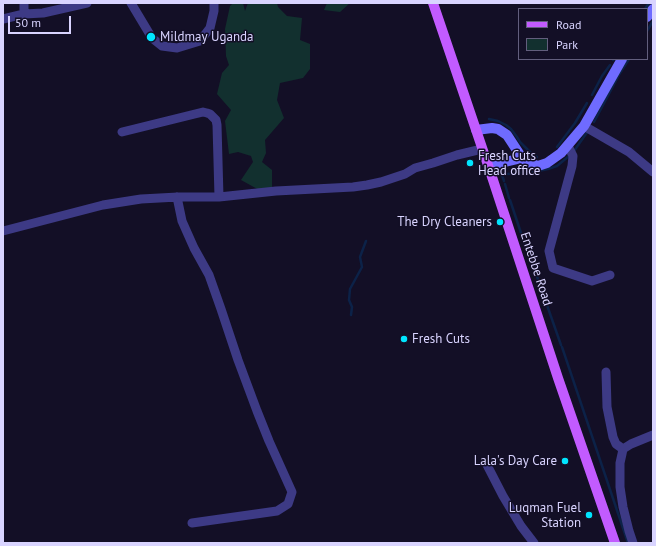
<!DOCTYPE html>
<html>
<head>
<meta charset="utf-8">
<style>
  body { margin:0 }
  #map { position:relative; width:656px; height:546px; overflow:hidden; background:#130f26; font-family:"PT Sans",sans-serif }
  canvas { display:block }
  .frame { position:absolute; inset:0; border:4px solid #d9d4ff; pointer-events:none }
  .legend { position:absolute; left:518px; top:8px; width:130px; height:52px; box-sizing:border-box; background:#130f26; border:1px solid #625e7d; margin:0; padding:5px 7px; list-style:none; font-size:12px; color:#d9d4ff }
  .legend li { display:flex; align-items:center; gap:8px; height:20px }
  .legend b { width:20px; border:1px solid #625e7d }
  .scale { position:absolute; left:8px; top:16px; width:63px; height:18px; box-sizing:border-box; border:2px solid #d9d4ff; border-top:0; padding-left:5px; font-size:12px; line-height:14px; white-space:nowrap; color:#d9d4ff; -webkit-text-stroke:3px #130f26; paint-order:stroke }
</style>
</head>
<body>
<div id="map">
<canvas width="656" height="546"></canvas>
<div class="frame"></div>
<ul class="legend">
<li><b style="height:5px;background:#c25bff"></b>Road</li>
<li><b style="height:11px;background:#12302f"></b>Park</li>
</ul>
<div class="scale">50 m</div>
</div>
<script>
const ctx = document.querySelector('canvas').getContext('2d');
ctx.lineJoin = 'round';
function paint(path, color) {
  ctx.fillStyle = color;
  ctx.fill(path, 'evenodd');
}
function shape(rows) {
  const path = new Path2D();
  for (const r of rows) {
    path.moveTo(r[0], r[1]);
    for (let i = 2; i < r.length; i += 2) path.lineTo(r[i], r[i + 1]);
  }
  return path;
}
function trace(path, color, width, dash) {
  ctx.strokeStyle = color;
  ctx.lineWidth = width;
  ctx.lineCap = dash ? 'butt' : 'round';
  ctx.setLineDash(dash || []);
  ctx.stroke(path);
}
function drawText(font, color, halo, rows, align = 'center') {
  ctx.font = font + ' "PT Sans",sans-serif';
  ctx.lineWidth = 3;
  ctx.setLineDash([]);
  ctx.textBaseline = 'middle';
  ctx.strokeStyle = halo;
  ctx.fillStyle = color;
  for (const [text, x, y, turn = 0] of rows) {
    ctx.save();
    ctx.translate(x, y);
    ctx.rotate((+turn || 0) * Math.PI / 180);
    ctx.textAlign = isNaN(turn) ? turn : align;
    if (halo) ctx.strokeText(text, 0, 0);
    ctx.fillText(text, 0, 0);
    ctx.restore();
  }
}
paint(shape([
  [233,3,243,3,245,11,248,3,277,3,278,7,287,16,302,18,300,40,310,44,310,69,303,78,280,83,277,100,284,118,265,140,266,153,262,162,272,170,272,188,261,191,241,180,253,162,251,156,238,152,229,154,225,121,231,110,217,94,222,73,229,65,226,56,225,29,230,6],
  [327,3,350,3,340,12,324,10]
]), '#12302f');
trace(shape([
  [645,9,649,3],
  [647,31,653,21],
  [613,60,614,59],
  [592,95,602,76,610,65],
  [489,119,498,121,506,125,511,129,517,137,520,142,531,153,537,157],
  [594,122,620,73,629,59],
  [557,147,575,123,587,103],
  [574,151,588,131],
  [533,172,548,169,557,166,569,156],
  [507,174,530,172],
  [504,181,502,175,504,175],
  [505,184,509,198],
  [510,200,524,242,539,282],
  [540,284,548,308,561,345],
  [351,315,352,307,349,300,350,289,362,267,360,257,366,241],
  [562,347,628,543]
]), '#0c2248', 2.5);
trace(shape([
  [131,3,152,38,162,46,177,48,200,41,210,28,214,11,214,3],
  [24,14,43,13,87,3],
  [3,19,24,14,24,3],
  [584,126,629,152,653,172],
  [122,132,203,112,207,113,210,114,216,120,217,125,219,197],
  [568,146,573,156,572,166,549,251,553,268,592,281,610,275],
  [177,197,182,221,194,248,209,275,221,309,238,360,257,411,269,441,292,492,288,504,277,511,192,523],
  [3,231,103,205,141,199,178,197,219,197,276,191,353,187,367,185,381,182,405,174,415,168,433,163,457,155,482,149],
  [606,372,607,407,613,437,616,444,623,449],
  [487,465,503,496,521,526,534,543],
  [633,543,629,531,623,507,620,487,620,463,622,454,623,449,631,444,653,435]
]), '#3d3a85', 9);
trace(shape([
  [647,17,653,9],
  [476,130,492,128,498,129,507,135,522,158,529,163,538,166,547,163,561,153,584,126,622,59],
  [488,166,522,158]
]), '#6f6bff', 10);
trace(shape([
  [433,3,493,180,558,378,615,543]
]), '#c25bff', 10);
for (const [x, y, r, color] of [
  [151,37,5,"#00e5ff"],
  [470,163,4,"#00e5ff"],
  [500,222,4,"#00e5ff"],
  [404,339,4,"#00e5ff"],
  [565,461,4,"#00e5ff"],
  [589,515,4,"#00e5ff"]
]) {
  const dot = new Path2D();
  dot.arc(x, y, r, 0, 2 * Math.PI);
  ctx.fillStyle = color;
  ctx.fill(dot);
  trace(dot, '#130f26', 1.5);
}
drawText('13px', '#d9d4ff', '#130f26', [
  ["Mildmay Uganda",160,37],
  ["Fresh Cuts",478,156],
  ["Head office",478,171],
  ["The Dry Cleaners",492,222,"right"],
  ["Fresh Cuts",412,339],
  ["Lala's Day Care",557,461,"right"],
  ["Luqman Fuel",581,508,"right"],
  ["Station",581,523,"right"]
], 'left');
drawText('13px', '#d9d4ff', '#130f26', [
  ["Entebbe Road",536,269,72]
]);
</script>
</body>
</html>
